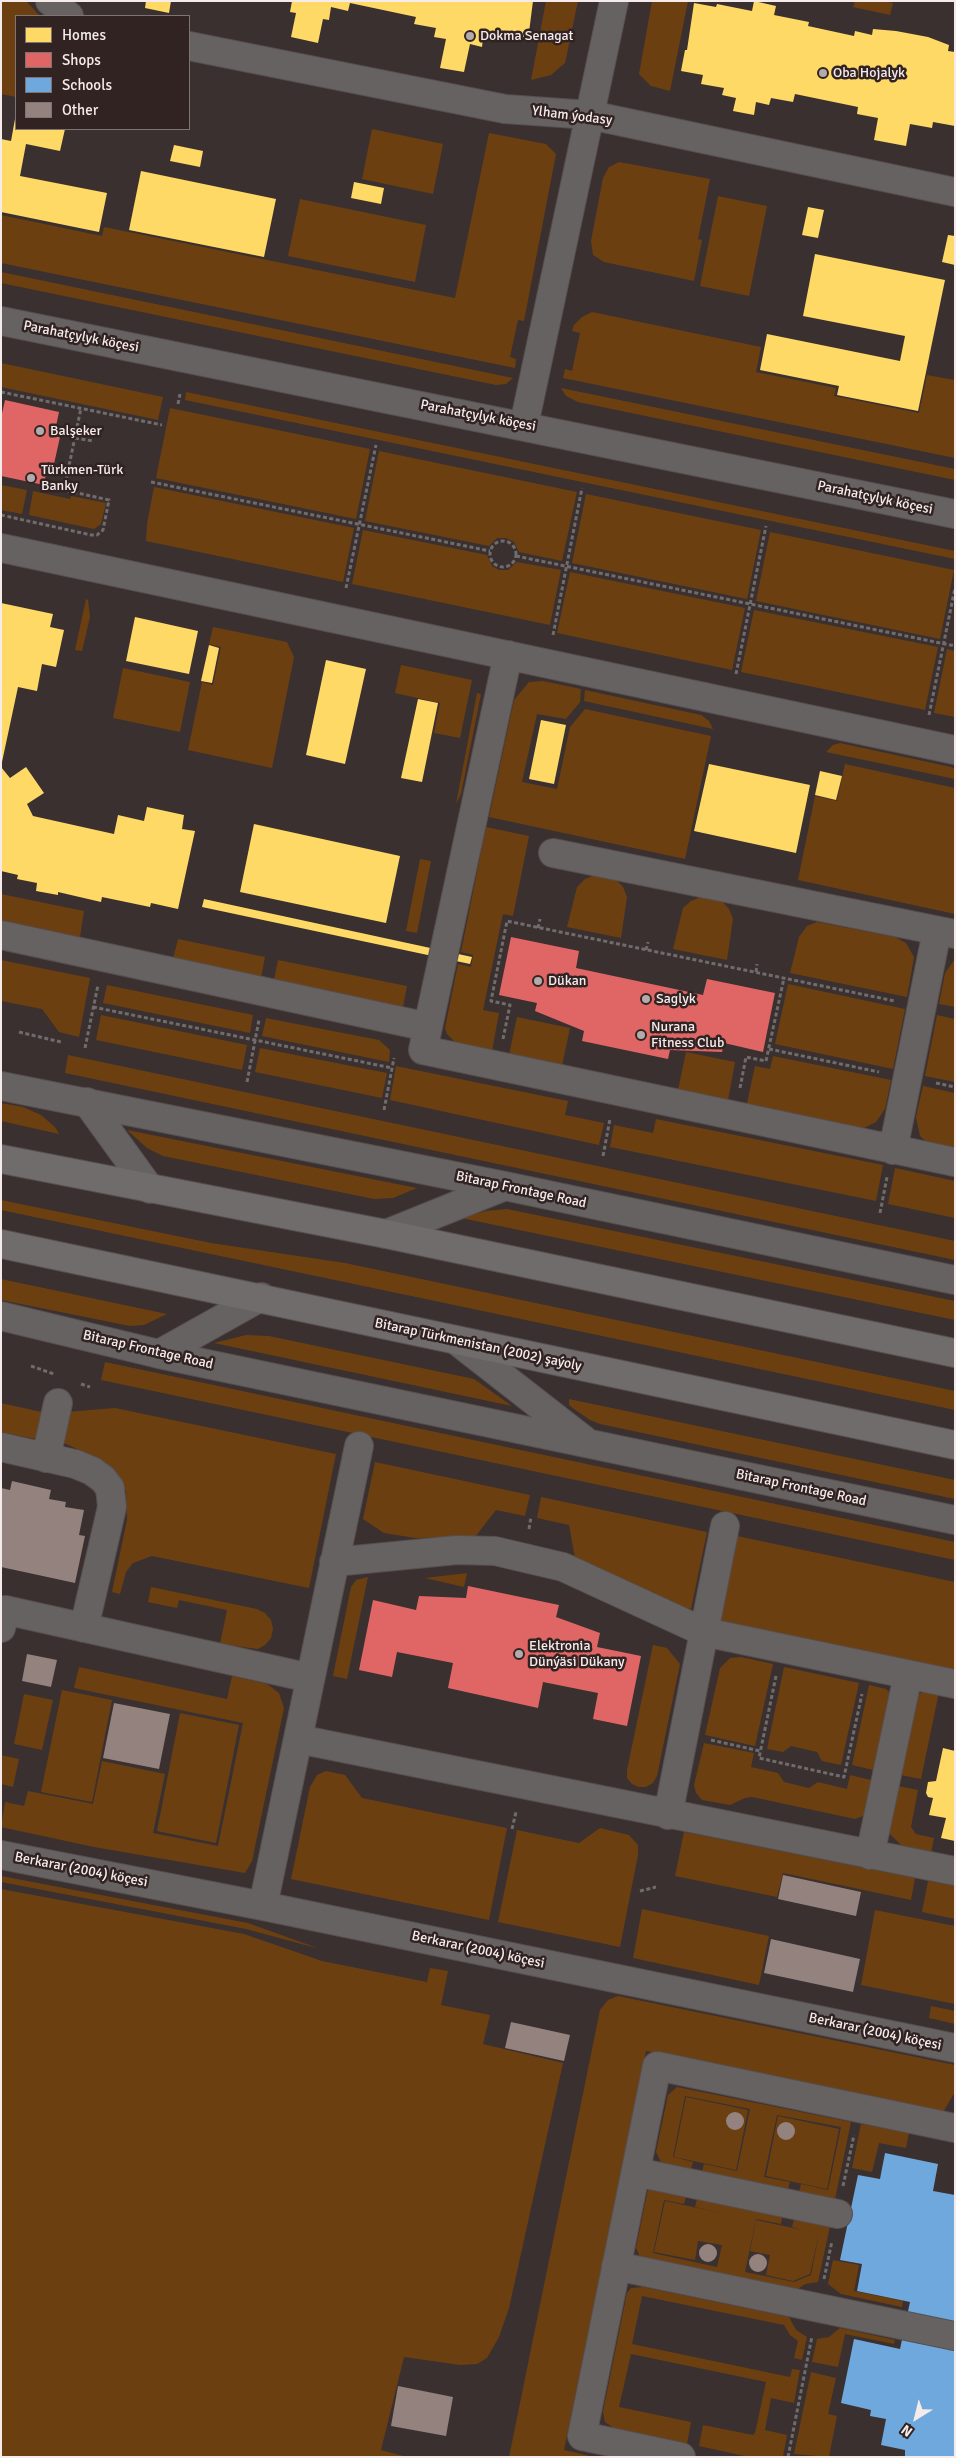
<!DOCTYPE html>
<html>
<head>
<meta charset="utf-8">
<style>
  body { margin:0 }
  #map { position:relative; width:956px; height:2458px; overflow:hidden; background:#3a3030; font-family:Signika,sans-serif }
  canvas { display:block }
  .frame { position:absolute; inset:0; border:2px solid #f6ebeb; pointer-events:none }
  .legend { position:absolute; left:15px; top:15px; width:175px; height:115px; box-sizing:border-box; background:#322323; border:1px solid #807373; margin:0; padding:6px 9px; list-style:none; font-size:15px; color:#f6ebeb }
  .legend li { display:flex; align-items:center; gap:10px; height:25px }
  .legend b { width:25px; border:1px solid #807373 }
  .north { position:absolute; left:891px; top:2393px; width:50px; height:50px; -webkit-text-stroke:4px #322323; paint-order:stroke; rotate:216deg; font-size:14px; font-weight:700; line-height:20px; text-align:center; color:#f6ebeb }
  .north::after { content:''; display:block; margin:auto; width:18px; height:22px; background:#f6ebeb; clip-path:polygon(50% 0,100% 100%,50% 72%,0 100%) }
</style>
</head>
<body>
<div id="map">
<canvas width="956" height="2458"></canvas>
<div class="frame"></div>
<ul class="legend">
<li><b style="height:14px;background:#ffd966"></b>Homes</li>
<li><b style="height:14px;background:#e06666"></b>Shops</li>
<li><b style="height:14px;background:#6fa8dc"></b>Schools</li>
<li><b style="height:14px;background:#93827e"></b>Other</li>
</ul>
<div class="north">N</div>
</div>
<script>
const ctx = document.querySelector('canvas').getContext('2d');
ctx.lineJoin = 'round';
function paint(path, color) {
  ctx.fillStyle = color;
  ctx.fill(path, 'evenodd');
}
function shape(rows) {
  const path = new Path2D();
  for (const r of rows) {
    if (r.length === 3) {
      path.moveTo(r[0] + r[2], r[1]);
      path.arc(r[0], r[1], r[2], 0, 2 * Math.PI);
      continue;
    }
    path.moveTo(r[0], r[1]);
    for (let i = 2; i < r.length; i += 2) path.lineTo(r[i], r[i + 1]);
  }
  return path;
}
function trace(path, color, width, dash) {
  ctx.strokeStyle = color;
  ctx.lineWidth = width;
  ctx.lineCap = dash ? 'butt' : 'round';
  ctx.setLineDash(dash || []);
  ctx.stroke(path);
}
function drawText(font, color, halo, rows, align = 'center') {
  ctx.font = font + ' Signika,sans-serif';
  ctx.lineWidth = 5;
  ctx.setLineDash([]);
  ctx.textBaseline = 'middle';
  ctx.strokeStyle = halo;
  ctx.fillStyle = color;
  for (const [text, x, y, turn = 0] of rows) {
    ctx.save();
    ctx.translate(x, y);
    ctx.rotate((+turn || 0) * Math.PI / 180);
    ctx.textAlign = isNaN(turn) ? turn : align;
    if (halo) ctx.strokeText(text, 0, 0);
    ctx.fillText(text, 0, 0);
    ctx.restore();
  }
}
paint(shape([
  [1,1,26,1,40,16,16,16,16,97,1,94],
  [546,1,578,1,565,63,551,75,531,80],
  [652,1,688,1,670,91,651,86,639,74],
  [855,1,882,1,893,3,890,15,853,7],
  [372,129,443,144,433,194,362,179],
  [489,133,546,144,556,154,524,321,518,320,510,357,516,359,515,368,1,263,1,215,102,236,104,227,455,298],
  [619,162,710,179,698,239,702,240,694,281,604,262,593,255,591,241,603,178,609,167],
  [718,196,767,206,749,296,700,286],
  [300,199,426,225,415,282,288,256],
  [1,273,1,272,513,378,506,384,496,385,1,283],
  [592,312,761,347,756,372,836,388,834,396,919,413,927,375,955,380,955,458,563,378,565,369,572,371,580,333,572,331,574,325,582,317],
  [1,363,163,397,158,420,1,387],
  [561,388,955,469,955,480,578,402,566,396],
  [186,392,955,551,955,559,185,400],
  [170,408,370,449,356,519,156,478],
  [379,451,577,492,562,561,519,552,514,542,506,538,497,538,489,546,365,521],
  [1,485,27,490,22,514,1,510],
  [154,487,354,528,343,582,146,541,147,524],
  [33,491,70,499,71,496,106,503,101,524,94,529,29,515],
  [586,494,761,530,747,599,572,563],
  [363,530,487,555,492,566,499,570,508,570,517,562,561,570,550,625,352,584],
  [770,532,954,570,940,639,756,601],
  [570,572,745,608,732,670,557,633],
  [86,599,88,600,90,617,82,651,75,650],
  [754,610,938,647,925,710,741,672],
  [213,627,287,642,294,657,272,768,188,750,202,682,213,685,221,647,209,644],
  [947,649,955,651,955,717,934,713],
  [401,665,472,680,460,738,434,733,440,703,395,693],
  [123,668,190,682,180,732,113,718],
  [543,681,581,689,580,702,566,719,537,714,522,782,557,789,570,727,585,709,711,736,685,859,489,817,514,700,529,682],
  [585,690,701,715,709,721,713,729,584,701],
  [477,693,481,694,461,794,456,804],
  [840,743,951,767,955,769,955,779,826,752,833,745],
  [845,764,955,788,955,914,798,880,815,796,837,801],
  [486,827,529,836,513,916,503,914,483,1010,499,1013,492,1051,457,1044,447,1034,445,1028,458,964,471,967,473,955,461,952],
  [420,859,431,861,417,933,406,931],
  [595,875,615,879,623,887,627,897,621,938,567,927,577,887,585,879],
  [1,894,84,911,80,937,1,920],
  [701,897,712,897,722,901,729,909,733,919,727,960,673,949,683,908,691,901],
  [817,922,895,937,906,943,914,957,907,997,790,973,799,937,807,926],
  [178,939,265,957,261,978,173,959],
  [955,959,955,1007,939,1004,945,973],
  [1,960,90,978,79,1037,59,1032,42,1009,1,1001],
  [278,960,407,986,403,1007,274,980],
  [788,984,905,1009,893,1069,775,1044],
  [107,985,253,1015,250,1033,103,1003],
  [101,1015,247,1045,242,1070,96,1040],
  [937,1015,955,1019,955,1082,925,1076],
  [517,1017,570,1028,562,1066,509,1055],
  [266,1018,379,1040,390,1050,389,1062,262,1036],
  [260,1048,387,1073,382,1098,255,1072],
  [686,1052,735,1062,728,1100,678,1090],
  [68,1055,955,1241,955,1260,65,1073],
  [773,1056,891,1080,885,1109,876,1122,862,1129,746,1108,755,1066,770,1069],
  [396,1066,568,1101,565,1115,604,1123,599,1145,390,1100],
  [923,1086,955,1093,955,1151,930,1145,920,1136,916,1117],
  [1,1103,23,1107,41,1115,55,1127,59,1134,1,1121],
  [656,1119,883,1165,876,1201,610,1147,614,1125,653,1133],
  [127,1130,417,1188,393,1198,374,1199,163,1156,147,1148],
  [895,1168,955,1181,955,1218,888,1204],
  [1,1200,211,1243,345,1263,955,1391,955,1410,1,1210],
  [507,1209,955,1301,955,1320,461,1218,486,1211],
  [1,1279,167,1314,144,1325,130,1326,1,1300],
  [246,1335,269,1336,474,1379,512,1406,214,1343],
  [105,1362,955,1542,955,1560,101,1380],
  [569,1399,955,1480,955,1499,600,1424,590,1420,574,1409,569,1405],
  [1,1403,46,1413,40,1440,1,1432],
  [115,1408,336,1454,309,1588,152,1556,133,1563,126,1572,120,1594,112,1592,127,1520,126,1491,118,1477,98,1459,60,1441,66,1412],
  [375,1462,530,1495,525,1516,496,1510,475,1537,415,1538,384,1533,363,1519],
  [541,1497,707,1532,691,1609,667,1604,575,1558,569,1525,537,1518],
  [737,1536,955,1582,955,1673,719,1624],
  [467,1573,464,1587,425,1578],
  [368,1577,347,1679,333,1676,351,1587,356,1580],
  [151,1587,257,1609,265,1613,271,1620,273,1629,271,1638,265,1645,258,1649,220,1644,227,1610,179,1600,177,1608,148,1602],
  [653,1645,667,1648,680,1664,657,1776,653,1783,646,1787,639,1787,632,1784,627,1778,627,1770],
  [741,1657,773,1664,755,1746,705,1735,720,1668,730,1658],
  [79,1667,227,1699,232,1676,267,1684,279,1693,284,1708,252,1861,245,1873,94,1847,1,1827,5,1802,24,1806,28,1791,93,1804,102,1761,165,1774,153,1833,218,1846,243,1723,74,1688],
  [784,1667,859,1683,841,1765,822,1761,817,1752,791,1746,783,1752,767,1749],
  [869,1685,886,1689,890,1693,877,1771,852,1765],
  [62,1690,112,1700,92,1802,41,1792],
  [926,1691,939,1692,921,1779,895,1774,916,1695],
  [24,1694,53,1700,42,1750,14,1744],
  [180,1713,239,1725,216,1843,157,1831],
  [704,1743,754,1753,751,1767,778,1773,784,1782,809,1788,818,1782,847,1789,850,1775,875,1781,866,1815,855,1819,752,1797,745,1798,730,1805,702,1800,696,1793,694,1785],
  [1,1755,19,1759,13,1787,1,1784],
  [326,1771,345,1775,362,1798,507,1828,489,1920,291,1879,310,1787,317,1775],
  [893,1785,918,1790,911,1827,916,1834,934,1838,931,1854,901,1845,886,1830],
  [600,1828,629,1835,638,1845,638,1855,620,1947,498,1922,517,1830,579,1843],
  [684,1832,915,1878,911,1900,783,1873,777,1897,675,1876],
  [1,1876,248,1923,320,1949,246,1929,1,1882],
  [928,1881,955,1886,955,1919,922,1912],
  [1,1889,244,1934,322,1961,427,1982,430,1968,448,1971,441,2005,490,2015,483,2044,563,2063,509,2308,499,2337,487,2358,477,2364,460,2365,404,2357,381,2450,407,2457,1,2457],
  [642,1909,769,1936,759,1985,633,1958],
  [875,1910,955,1926,955,2004,861,1985],
  [618,1996,955,2065,955,2092,943,2112,646,2051,564,2450,594,2457,509,2457,600,2010,608,2000],
  [931,2006,955,2011,955,2024,929,2018],
  [677,2087,851,2122,835,2199,799,2192,801,2184,828,2190,841,2127,777,2115,764,2177,790,2182,788,2189,702,2172,704,2164,737,2171,750,2109,685,2096,673,2157,693,2162,691,2169,661,2162,656,2152,668,2095],
  [686,2097,748,2110,736,2170,674,2157],
  [778,2116,839,2129,827,2189,766,2176],
  [861,2124,909,2133,906,2148,879,2143,872,2172,852,2168],
  [648,2189,686,2197,684,2204,664,2200,653,2253,717,2267,722,2245,698,2241,695,2260,654,2252,665,2201,726,2214,695,2207,697,2199,782,2217,781,2224,756,2219,745,2272,794,2282,811,2275,819,2233,810,2274,793,2281,766,2275,770,2255,750,2251,756,2220,802,2230,792,2227,794,2219,830,2226,818,2282,805,2284,795,2291,641,2259,636,2248],
  [833,2260,859,2265,854,2291,903,2301,902,2307,841,2294,828,2284],
  [643,2287,789,2317,796,2330,807,2337,802,2360,794,2358,798,2341,790,2335,784,2325,642,2296,632,2344,790,2377,792,2369,800,2370,794,2403,771,2398,765,2430,787,2435,783,2457,749,2457,699,2446,703,2425,753,2435,755,2433,766,2382,631,2354,619,2407,691,2422,687,2444,615,2429,605,2422,603,2412,627,2293,631,2288],
  [840,2328,895,2340,894,2344,845,2334,838,2367,812,2362,817,2339,829,2337],
  [811,2372,836,2378,828,2414,837,2416,829,2457,794,2454]
]), '#6c3f11');
paint(shape([
  [146,1,171,1,169,13,145,8],
  [292,1,533,1,528,40,507,35,505,42,483,38,482,47,470,44,464,72,440,68,446,39,434,37,436,28,414,24,416,17,350,3,348,11,331,7,329,20,323,19,318,43,291,37,296,13,290,12],
  [754,1,776,6,774,15,809,22,808,26,854,36,855,31,872,35,873,29,896,31,928,37,949,45,948,51,955,52,955,126,933,122,932,128,910,124,906,146,874,140,878,118,857,114,858,107,795,94,793,102,771,98,769,105,756,102,754,115,733,111,736,98,722,95,724,88,701,84,703,75,681,71,685,50,687,50,694,3,716,7,717,4,752,11],
  [15,119,16,129,65,129,60,151,26,144,20,176,107,193,99,232,1,212,1,139,11,141],
  [174,145,203,151,200,167,170,161],
  [141,171,276,199,264,257,129,230],
  [354,182,384,188,381,204,351,198],
  [808,207,824,210,818,238,802,235],
  [948,235,955,236,955,265,942,262],
  [815,254,945,280,918,411,837,395,839,386,760,370,767,334,900,361,905,336,803,316],
  [1,603,53,614,50,627,64,630,56,667,42,664,37,691,18,687,2,762],
  [135,617,198,631,189,674,126,661],
  [209,645,219,648,212,683,201,681],
  [326,660,366,669,345,764,306,755],
  [418,699,438,703,422,782,401,778],
  [541,720,566,725,554,784,529,779],
  [709,764,810,785,796,853,694,831],
  [1,767,10,778,26,767,44,793,27,804,33,816,114,834,118,815,144,821,147,807,184,815,182,829,195,831,178,909,151,903,150,907,102,897,101,902,58,892,58,895,36,891,37,883,17,879,18,875,1,871],
  [820,771,842,776,836,800,815,795],
  [254,824,400,856,386,923,240,892],
  [204,899,472,957,470,964,202,907],
  [943,1748,955,1751,955,1841,941,1838,946,1818,929,1815,933,1798,928,1797,926,1793,928,1782,936,1781]
]), '#ffd966');
paint(shape([
  [5,400,59,412,54,436,60,437,54,464,48,462,44,485,1,476,1,418],
  [511,937,579,951,576,968,703,995,707,979,775,993,763,1052,724,1043,722,1052,670,1050,668,1059,582,1041,584,1031,535,1011,537,1003,499,995],
  [468,1586,559,1605,556,1617,600,1633,597,1647,641,1656,627,1726,593,1719,598,1693,543,1682,538,1708,448,1688,453,1663,397,1652,392,1677,359,1670,373,1600,416,1610,419,1596,466,1598]
]), '#e06666');
paint(shape([
  [885,2153,938,2164,933,2191,955,2195,955,2457,905,2457,905,2450,881,2445,886,2419,870,2416,871,2410,841,2403,854,2339,900,2349,910,2302,857,2291,862,2264,840,2260,858,2175,880,2179]
]), '#6fa8dc');
paint(shape([
  [12,1481,51,1490,49,1499,66,1502,65,1507,84,1510,79,1535,85,1536,75,1583,1,1567,1,1488,10,1490],
  [27,1654,57,1660,51,1687,22,1681],
  [114,1703,170,1714,159,1769,103,1758],
  [783,1875,861,1892,856,1916,778,1899],
  [771,1939,860,1959,853,1992,764,1973],
  [511,2022,570,2035,564,2061,505,2048],
  [735,2121,9],
  [786,2131,9],
  [708,2253,9],
  [758,2263,9],
  [398,2386,453,2397,446,2436,391,2426]
]), '#93827e');
const minor = shape([
  [50,1,69,16],
  [189,46,505,109,590,115,955,192],
  [1,321,955,514],
  [524,425,614,1],
  [1,548,955,750],
  [508,655,423,1050,955,1162],
  [553,853,955,934],
  [1,935,428,1027],
  [1,1086,505,1186,955,1280],
  [87,1102,150,1189],
  [893,1150,937,931],
  [386,1234,505,1186],
  [1,1316,159,1354,955,1520],
  [457,1341,584,1440],
  [159,1354,261,1297],
  [1,1447,75,1464,92,1471,103,1479,110,1488,112,1507,84,1628],
  [46,1458,58,1403],
  [334,1562,457,1550,495,1551,563,1567,704,1632,725,1526],
  [1,1628,5,1610,310,1678],
  [298,1739,955,1871],
  [668,1815,704,1632,955,1684],
  [1,1855,263,1906,955,2048],
  [870,1855,908,1675],
  [263,1906,359,1446],
  [636,2172,838,2214],
  [616,2266,955,2336],
  [681,2457,582,2436,657,2066,955,2128]
]);
const major = shape([
  [1,1159,386,1234,955,1353],
  [1,1244,955,1445]
]);
trace(minor, '#574f4f', 30);
trace(major, '#574f4f', 30);
trace(shape([
  [1,392,162,425],
  [178,404,180,394],
  [75,438,93,441],
  [151,482,490,551],
  [1,515,91,535,97,535,103,530,109,500,64,490,81,408],
  [503,554,13],
  [516,556,955,646],
  [346,588,376,445],
  [553,635,582,488],
  [736,674,766,526],
  [929,715,955,588],
  [538,928,540,919],
  [646,950,648,942],
  [756,972,757,964],
  [93,1007,392,1068],
  [19,1032,61,1042],
  [503,1039,510,1005,491,1001,507,921,895,1001],
  [85,1048,98,985],
  [769,1049,879,1072],
  [247,1082,259,1020],
  [936,1083,955,1087],
  [740,1088,746,1057,766,1061,784,978],
  [384,1110,394,1058],
  [603,1156,610,1119],
  [880,1213,887,1177],
  [31,1366,54,1374],
  [81,1384,90,1387],
  [529,1529,531,1517],
  [776,1676,759,1758,844,1777,862,1694],
  [711,1740,760,1751],
  [512,1829,516,1812],
  [640,1891,656,1887],
  [843,2186,854,2135],
  [824,2279,832,2241],
  [788,2457,812,2336]
]), '#706c6c', 3, [4, 2.5]);
trace(minor, '#676262', 28);
trace(major, '#706c6c', 28);
for (const [x, y, r, color] of [
  [470,36,5,"#b4aaaa"],
  [823,73,5,"#b4aaaa"],
  [40,431,5,"#b4aaaa"],
  [31,478,5,"#b4aaaa"],
  [538,981,5,"#b4aaaa"],
  [646,999,5,"#b4aaaa"],
  [641,1035,5,"#b4aaaa"],
  [519,1654,5,"#b4aaaa"]
]) {
  const dot = new Path2D();
  dot.arc(x, y, r, 0, 2 * Math.PI);
  ctx.fillStyle = color;
  ctx.fill(dot);
  trace(dot, '#322323', 2);
}
drawText('14px', '#f6ebeb', '#322323', [
  ["Dokma Senagat",480,36],
  ["Oba Hojalyk",833,73],
  ["Balşeker",50,431],
  ["Türkmen-Türk",41,470],
  ["Banky",41,486],
  ["Dükan",548,981],
  ["Saglyk",656,999],
  ["Nurana",651,1027],
  ["Fitness Club",651,1043],
  ["Elektronia",529,1646],
  ["Dünýäsi Dükany",529,1662]
], 'left');
drawText('14px', '#f6ebeb', '#322323', [
  ["Ylham ýodasy",572,116,7],
  ["Parahatçylyk köçesi",81,337,11],
  ["Parahatçylyk köçesi",478,416,11],
  ["Parahatçylyk köçesi",875,498,12],
  ["Bitarap Frontage Road",521,1190,12],
  ["Bitarap Türkmenistan (2002) şaýoly",478,1345,12],
  ["Bitarap Frontage Road",148,1350,13],
  ["Bitarap Frontage Road",801,1488,12],
  ["Berkarar (2004) köçesi",81,1870,11],
  ["Berkarar (2004) köçesi",478,1950,12],
  ["Berkarar (2004) köçesi",875,2032,12]
]);
</script>
</body>
</html>
